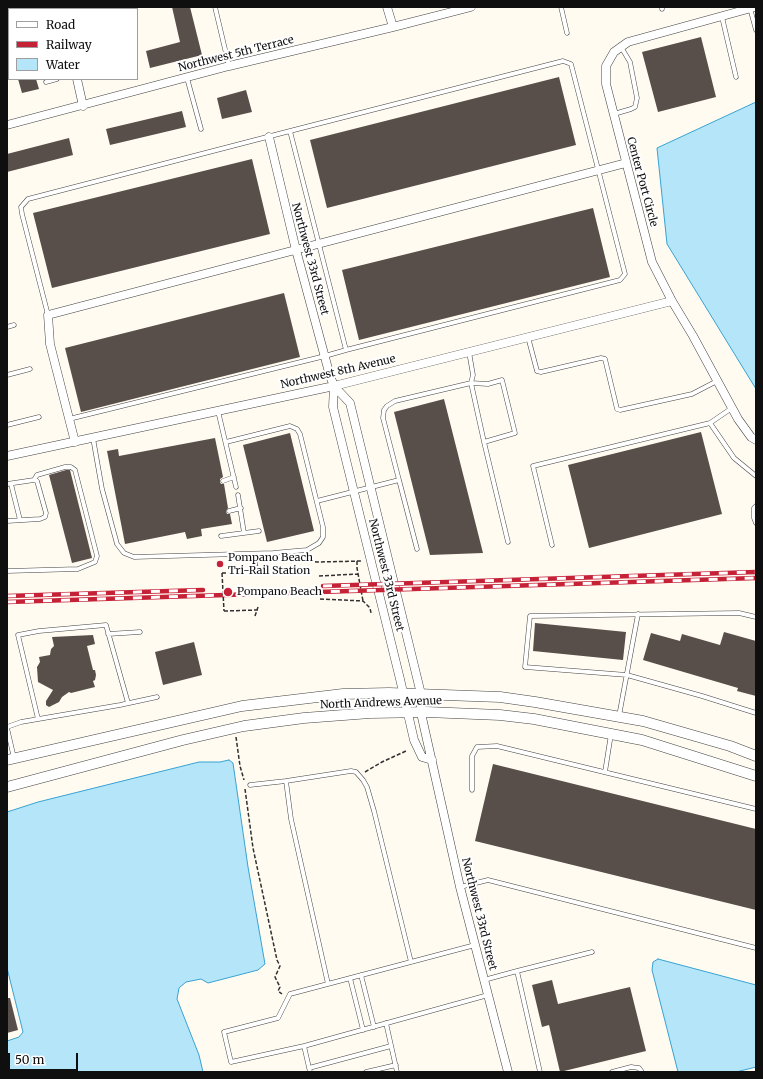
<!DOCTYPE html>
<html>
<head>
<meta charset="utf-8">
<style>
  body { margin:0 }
  #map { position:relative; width:763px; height:1079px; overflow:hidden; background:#fffbf1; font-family:Merriweather,serif }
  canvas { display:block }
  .frame { position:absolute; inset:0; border:8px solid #0f0f0f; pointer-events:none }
  .legend { position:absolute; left:8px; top:8px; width:130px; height:72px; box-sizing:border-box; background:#fff; border:1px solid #9f9f9f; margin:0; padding:5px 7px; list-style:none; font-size:12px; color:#0f0f0f }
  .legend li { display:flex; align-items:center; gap:8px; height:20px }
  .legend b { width:20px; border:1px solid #9f9f9f }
  .scale { position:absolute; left:8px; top:1053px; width:70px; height:18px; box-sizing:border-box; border:2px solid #0f0f0f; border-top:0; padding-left:5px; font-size:12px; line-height:14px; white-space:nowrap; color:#0f0f0f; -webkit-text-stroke:3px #fff; paint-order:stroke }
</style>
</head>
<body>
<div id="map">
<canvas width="763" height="1079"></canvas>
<div class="frame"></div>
<ul class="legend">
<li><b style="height:5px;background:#fff"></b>Road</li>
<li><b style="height:5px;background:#c52137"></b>Railway</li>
<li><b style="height:11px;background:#b4e5f8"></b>Water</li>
</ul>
<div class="scale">50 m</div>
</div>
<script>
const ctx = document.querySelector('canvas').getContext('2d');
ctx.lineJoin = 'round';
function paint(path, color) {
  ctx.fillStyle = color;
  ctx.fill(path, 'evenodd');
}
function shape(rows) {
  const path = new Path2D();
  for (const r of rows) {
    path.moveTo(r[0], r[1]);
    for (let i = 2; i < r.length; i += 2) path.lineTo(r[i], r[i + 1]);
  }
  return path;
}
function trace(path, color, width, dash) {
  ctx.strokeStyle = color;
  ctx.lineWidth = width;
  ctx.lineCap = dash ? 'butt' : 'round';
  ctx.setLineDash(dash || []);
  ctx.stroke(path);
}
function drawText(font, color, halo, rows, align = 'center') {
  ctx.font = font + ' Merriweather,serif';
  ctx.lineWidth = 4;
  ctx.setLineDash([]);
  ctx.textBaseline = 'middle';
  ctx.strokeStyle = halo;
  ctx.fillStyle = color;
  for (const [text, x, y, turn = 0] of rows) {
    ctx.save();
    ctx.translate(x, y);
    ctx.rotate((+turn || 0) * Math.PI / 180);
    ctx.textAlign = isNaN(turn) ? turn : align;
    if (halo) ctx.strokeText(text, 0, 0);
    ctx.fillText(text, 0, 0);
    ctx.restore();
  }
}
const water = shape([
  [756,102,756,389,667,244,657,148,756,102],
  [229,760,233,763,248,867,265,964,258,970,208,983,201,979,186,982,179,988,177,999,199,1055,203,1072,7,1072,7,1041,19,1037,23,1032,7,968,7,812,38,802,199,762,220,762,229,760],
  [658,959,756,985,756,1067,736,1072,678,1072,652,970,653,962,658,959]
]);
paint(water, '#b4e5f8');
trace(water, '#38a2d2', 1);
paint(shape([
  [172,7,190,7,202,55,150,68,146,51,180,42],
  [701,37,716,97,658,112,642,52],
  [559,77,576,145,327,208,310,140],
  [18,79,36,79,39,89,22,93],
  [246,90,252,112,222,119,217,98],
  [182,111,186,127,110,145,106,129],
  [69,138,73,155,7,172,7,154],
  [252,159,270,234,52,288,33,213],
  [593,208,610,277,359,340,342,270],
  [284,293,300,357,81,412,65,348],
  [444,399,483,553,430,555,394,412],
  [701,432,722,514,589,548,568,465],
  [290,433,314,531,267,542,243,445],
  [215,438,223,477,220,479,220,482,221,484,224,484,228,508,226,511,227,514,230,514,232,524,201,529,202,536,187,539,185,532,125,544,107,451,118,449,119,456],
  [66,470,70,470,92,558,72,563,49,475],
  [535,623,626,632,623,660,533,651],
  [724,632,756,641,756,696,737,691,738,688,643,660,651,633,680,641,682,634,720,645],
  [93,635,95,644,87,646,93,670,95,670,96,675,95,680,93,681,95,687,71,693,69,692,62,697,59,702,49,707,46,705,46,701,53,690,38,682,37,667,40,662,39,657,50,655,51,649,54,646,52,637],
  [194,642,202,675,163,685,155,652],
  [493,764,756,829,756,910,475,841],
  [552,980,558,1004,630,987,646,1051,560,1072,549,1025,542,1027,532,985],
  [7,998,10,998,18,1030,7,1033]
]), '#584f4b');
const service = shape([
  [215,7,229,66],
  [561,7,567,33],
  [662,7,662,9],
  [750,8,756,30],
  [722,17,736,77],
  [187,78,201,129],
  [46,82,57,79],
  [614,114,631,109,635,107,637,98,630,62,621,47],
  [290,131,563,61,571,64,625,274,620,280,346,350],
  [48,315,22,214,21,207,28,199,290,131,346,350,325,356,69,419],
  [7,327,14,325],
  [528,337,537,371,541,372,601,358,605,359,617,409,620,410,692,394,717,381],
  [7,375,30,369],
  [732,408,710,423,734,458,756,476],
  [218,411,236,487],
  [7,425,39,417],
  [93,438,102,489,117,544,124,553,134,557,273,553,307,550,319,543,323,537,323,527,300,434,297,429,290,426,226,442],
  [484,442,515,433,502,380,488,384,471,383,484,442,508,542],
  [399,480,383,418,384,410,387,406,395,401,471,383,473,375,469,352],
  [223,481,234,477],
  [7,484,34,480,37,481,46,513,45,517,40,519,7,521],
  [11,484,20,520],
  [238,495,244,533],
  [317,501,399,480,417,549],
  [756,506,754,508,754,518,756,523],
  [229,511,241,508],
  [221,536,259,531],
  [552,545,533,466,710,423],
  [7,571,78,569,95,562,97,556,75,470,71,467,65,467,37,475,34,480],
  [756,617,739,613,530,616,525,667,627,675,702,696,756,713],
  [108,634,140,632],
  [619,716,638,614],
  [38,719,18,635,39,631,106,625,128,703],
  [7,727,21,722,120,705,157,697],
  [7,728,14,758],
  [605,772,611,734],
  [250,785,286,781],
  [472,790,472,756,477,747,497,746,756,809],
  [460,887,488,880,756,948],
  [517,971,592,952],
  [361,975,374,1027],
  [350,978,363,1030],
  [484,980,517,971,540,1072],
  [328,984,291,819,286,781,351,771,356,772,363,780,367,787,374,811,411,962],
  [386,1023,397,1072],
  [304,1046,488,995],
  [309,1068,391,1046],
  [310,1072,304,1046,231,1062,224,1032,278,1018,290,994,475,945],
  [366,1072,396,1065],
  [612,1072,631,1067,639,1068,642,1072]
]);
const minor = shape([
  [59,7,60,9],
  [387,7,393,27],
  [755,7,628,42,614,52,606,66,606,84,652,262,672,301,693,336,738,419,751,437,756,440],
  [77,79,83,106],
  [7,125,229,66,393,27,471,7],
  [269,137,296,250,330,376,334,386,350,403,421,694,421,713,460,887,508,1072],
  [334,386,333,407,400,679,414,740,422,757,432,760],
  [75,442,50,344,48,315,626,163],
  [7,456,334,386,672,301]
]);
const tertiary = shape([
  [7,760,242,706,343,694,389,693,500,697,535,702,643,721,730,746,756,756],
  [7,787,183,740,244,726,304,718,370,713,427,712,500,715,534,719,642,740,756,776]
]);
trace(service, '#424242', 5);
trace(minor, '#424242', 9);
trace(tertiary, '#424242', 11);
trace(shape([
  [309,561,317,562,362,561],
  [357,561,357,568,363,601],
  [257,562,257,575],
  [222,573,257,572],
  [319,576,358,574],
  [320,599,363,601,370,608,371,613],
  [224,611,258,610],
  [255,616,258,607],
  [236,737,240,766,244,780],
  [365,772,382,762,406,751],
  [245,789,253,848,277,960,280,966,275,977,280,987,278,991,282,994]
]), '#313131', 1.5, [4, 2]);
trace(service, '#fff', 4);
trace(minor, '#fff', 8);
trace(tertiary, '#fff', 10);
const rail = shape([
  [323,586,756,572],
  [7,596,203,590],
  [7,602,756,578]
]);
trace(rail, '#c52137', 4.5);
trace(rail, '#fff', 3, [9]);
trace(shape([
  [222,573,224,611]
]), '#313131', 1.5, [4, 2]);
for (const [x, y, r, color] of [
  [220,564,4,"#c52137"],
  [228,592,5,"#c52137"]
]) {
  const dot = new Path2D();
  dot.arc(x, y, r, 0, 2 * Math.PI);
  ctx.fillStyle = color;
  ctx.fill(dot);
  trace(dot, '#fff', 1.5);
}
drawText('11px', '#0f0f0f', '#fff', [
  ["Northwest 5th Terrace",236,54,-14],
  ["Center Port Circle",642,182,75],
  ["Northwest 33rd Street",310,259,75],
  ["Northwest 8th Avenue",338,372,-13],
  ["Northwest 33rd Street",386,575,76],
  ["North Andrews Avenue",381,703,-2],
  ["Northwest 33rd Street",479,914,76]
]);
drawText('11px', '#0f0f0f', '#fff', [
  ["Pompano Beach",228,558],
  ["Tri-Rail Station",228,571],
  ["Pompano Beach",237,592]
], 'left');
</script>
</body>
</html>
